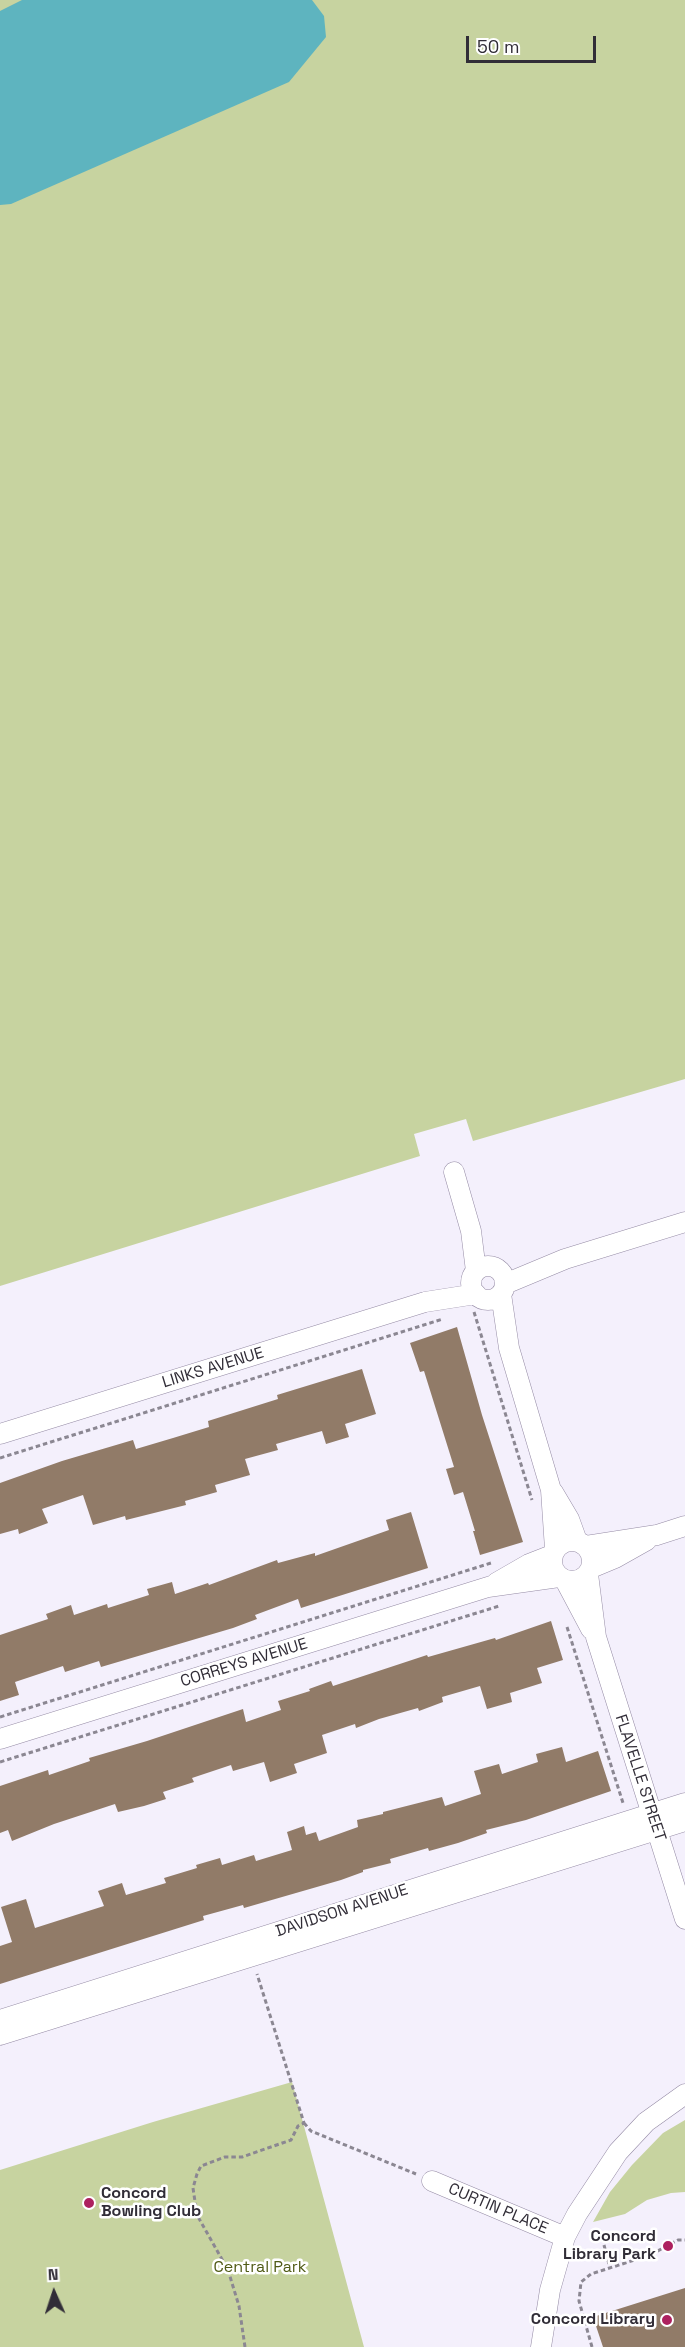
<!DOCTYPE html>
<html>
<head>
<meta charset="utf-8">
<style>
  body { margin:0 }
  #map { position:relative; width:685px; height:2347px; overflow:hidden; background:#f4f0fc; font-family:"Space Grotesk",sans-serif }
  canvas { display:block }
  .north { position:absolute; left:24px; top:2263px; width:60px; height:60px; -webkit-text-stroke:4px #fff; paint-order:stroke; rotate:357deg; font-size:16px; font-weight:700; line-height:24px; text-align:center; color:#312d37 }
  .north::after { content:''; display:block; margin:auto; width:21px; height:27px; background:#312d37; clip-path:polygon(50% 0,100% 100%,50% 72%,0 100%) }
  .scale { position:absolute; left:466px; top:36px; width:130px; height:27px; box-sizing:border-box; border:3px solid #312d37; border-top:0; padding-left:8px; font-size:18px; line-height:21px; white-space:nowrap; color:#312d37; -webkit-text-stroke:4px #fff; paint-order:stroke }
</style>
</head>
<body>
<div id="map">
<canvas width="685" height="2347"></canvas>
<div class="north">N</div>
<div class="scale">50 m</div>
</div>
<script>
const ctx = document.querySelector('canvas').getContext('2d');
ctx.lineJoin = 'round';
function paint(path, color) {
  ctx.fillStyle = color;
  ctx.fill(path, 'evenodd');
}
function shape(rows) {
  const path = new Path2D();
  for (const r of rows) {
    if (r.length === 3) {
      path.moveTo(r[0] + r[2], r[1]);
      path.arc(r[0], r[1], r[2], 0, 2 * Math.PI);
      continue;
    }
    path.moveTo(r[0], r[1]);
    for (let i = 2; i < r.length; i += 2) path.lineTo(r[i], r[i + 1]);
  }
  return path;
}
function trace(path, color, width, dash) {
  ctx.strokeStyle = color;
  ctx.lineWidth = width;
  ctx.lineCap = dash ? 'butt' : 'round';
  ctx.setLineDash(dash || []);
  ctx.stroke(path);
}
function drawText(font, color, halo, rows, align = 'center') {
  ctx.font = font + ' "Space Grotesk",sans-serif';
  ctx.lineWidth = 5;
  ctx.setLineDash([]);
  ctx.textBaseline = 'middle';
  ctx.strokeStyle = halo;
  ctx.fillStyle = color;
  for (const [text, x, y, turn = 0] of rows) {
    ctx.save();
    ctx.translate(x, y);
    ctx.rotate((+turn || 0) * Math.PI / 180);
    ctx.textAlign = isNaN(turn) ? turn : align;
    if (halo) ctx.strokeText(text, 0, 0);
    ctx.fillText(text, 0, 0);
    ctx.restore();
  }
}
paint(shape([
  [0,0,685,0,685,1079,473,1141,466,1119,414,1134,420,1156,0,1286],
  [292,2082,364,2347,0,2347,0,2170,153,2122],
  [685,2120,685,2192,671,2193,647,2200,625,2214,593,2222,610,2192,632,2165,663,2133]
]), '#c7d3a0');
paint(shape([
  [22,0,312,0,324,16,326,37,289,82,11,204,0,205,0,11]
]), '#5eb4bf');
paint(shape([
  [457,1327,482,1415,523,1542,480,1555,473,1531,475,1531,463,1492,454,1495,446,1469,454,1467,424,1371,420,1372,410,1343],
  [362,1369,376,1414,345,1424,349,1437,326,1444,322,1431,276,1444,278,1450,245,1459,250,1475,215,1485,217,1492,185,1501,186,1505,126,1520,125,1516,93,1525,83,1495,42,1509,48,1523,19,1534,18,1529,0,1534,0,1483,62,1461,133,1440,136,1449,173,1438,209,1427,208,1421,278,1399,277,1395],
  [411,1512,428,1568,301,1608,298,1599,255,1615,257,1619,233,1628,101,1667,99,1661,65,1672,63,1666,15,1682,19,1695,0,1701,0,1635,48,1619,46,1614,71,1605,74,1615,107,1604,108,1608,149,1595,147,1589,172,1582,175,1594,208,1583,209,1585,277,1560,278,1563,315,1553,315,1556,389,1530,386,1520],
  [551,1621,563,1660,537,1668,542,1683,510,1693,512,1702,487,1709,480,1686,442,1697,443,1702,419,1711,418,1708,379,1719,356,1728,355,1724,322,1735,327,1753,294,1764,297,1773,270,1782,264,1762,233,1771,231,1765,192,1778,194,1782,163,1792,166,1799,144,1806,118,1812,115,1804,54,1824,12,1841,8,1830,0,1833,0,1786,48,1770,49,1775,90,1761,89,1758,147,1741,243,1709,246,1722,281,1710,278,1701,310,1691,309,1689,331,1681,333,1686,427,1655,428,1657,495,1638,496,1640],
  [562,1747,566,1762,598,1751,611,1791,526,1820,486,1830,487,1833,458,1843,429,1851,428,1848,390,1859,391,1863,363,1870,363,1872,341,1880,244,1908,243,1905,203,1916,204,1920,0,1984,0,1946,12,1942,1,1907,26,1899,35,1928,104,1906,98,1891,122,1883,126,1895,166,1883,164,1878,197,1868,196,1865,220,1858,222,1865,254,1855,256,1861,292,1850,287,1832,304,1826,306,1835,316,1832,319,1841,358,1827,357,1820,383,1814,383,1812,442,1797,445,1806,481,1794,474,1771,499,1764,502,1774,538,1762,536,1754],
  [685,2288,685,2347,603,2347,593,2317]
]), '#917b68');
const minor = shape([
  [454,1172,471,1231,476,1271],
  [488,1283,17],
  [505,1284,565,1259,685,1222],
  [501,1294,509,1348,551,1490,555,1549],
  [0,1434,425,1302,476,1294],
  [553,1492,569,1519,577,1541],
  [572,1561,20],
  [586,1546,657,1535,685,1526],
  [591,1568,615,1558,647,1540],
  [588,1574,596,1637,685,1919],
  [565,1580,591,1629],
  [496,1583,529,1564,552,1555],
  [0,1739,488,1587,559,1577],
  [0,2020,685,1803],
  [0,2035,685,1821],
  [432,2181,565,2237],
  [541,2347,550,2290,565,2237,577,2214,618,2152,646,2122,685,2094]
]);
trace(minor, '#958ba5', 21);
trace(shape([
  [474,1312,532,1500],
  [0,1458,443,1319],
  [567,1627,623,1803],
  [0,1717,491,1563],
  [0,1762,499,1606],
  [304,2123,311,2131,416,2174],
  [604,2245,610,2268],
  [245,2347,239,2306,228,2270,197,2215,193,2188,197,2174,201,2166,225,2157,242,2157,291,2140,298,2126,304,2123,257,1974],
  [592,2347,579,2301,581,2282,591,2274,650,2255,678,2240,685,2240]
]), '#8b8792', 3, [4.5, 3]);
trace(minor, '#fff', 20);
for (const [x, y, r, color] of [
  [89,2203,6,"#ad215f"],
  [668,2246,6,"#ad215f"],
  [667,2320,6,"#ad215f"]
]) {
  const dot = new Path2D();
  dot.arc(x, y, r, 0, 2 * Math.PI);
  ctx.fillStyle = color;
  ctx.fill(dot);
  trace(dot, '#fff', 2);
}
drawText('16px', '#312d37', '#fff', [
  ["LINKS AVENUE",213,1368,-17],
  ["CORREYS AVENUE",244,1663,-17],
  ["FLAVELLE STREET",640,1778,72],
  ["DAVIDSON AVENUE",342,1911,-18],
  ["CURTIN PLACE",498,2209,23]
]);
drawText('bold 16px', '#312d37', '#fff', [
  ["Concord",101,2194,"left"],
  ["Bowling Club",101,2212,"left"],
  ["Concord",656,2237],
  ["Library Park",656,2255],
  ["Concord Library",655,2320]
], 'right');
drawText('16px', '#505b16', '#fff', [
  ["Central Park",260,2268]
]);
</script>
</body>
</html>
